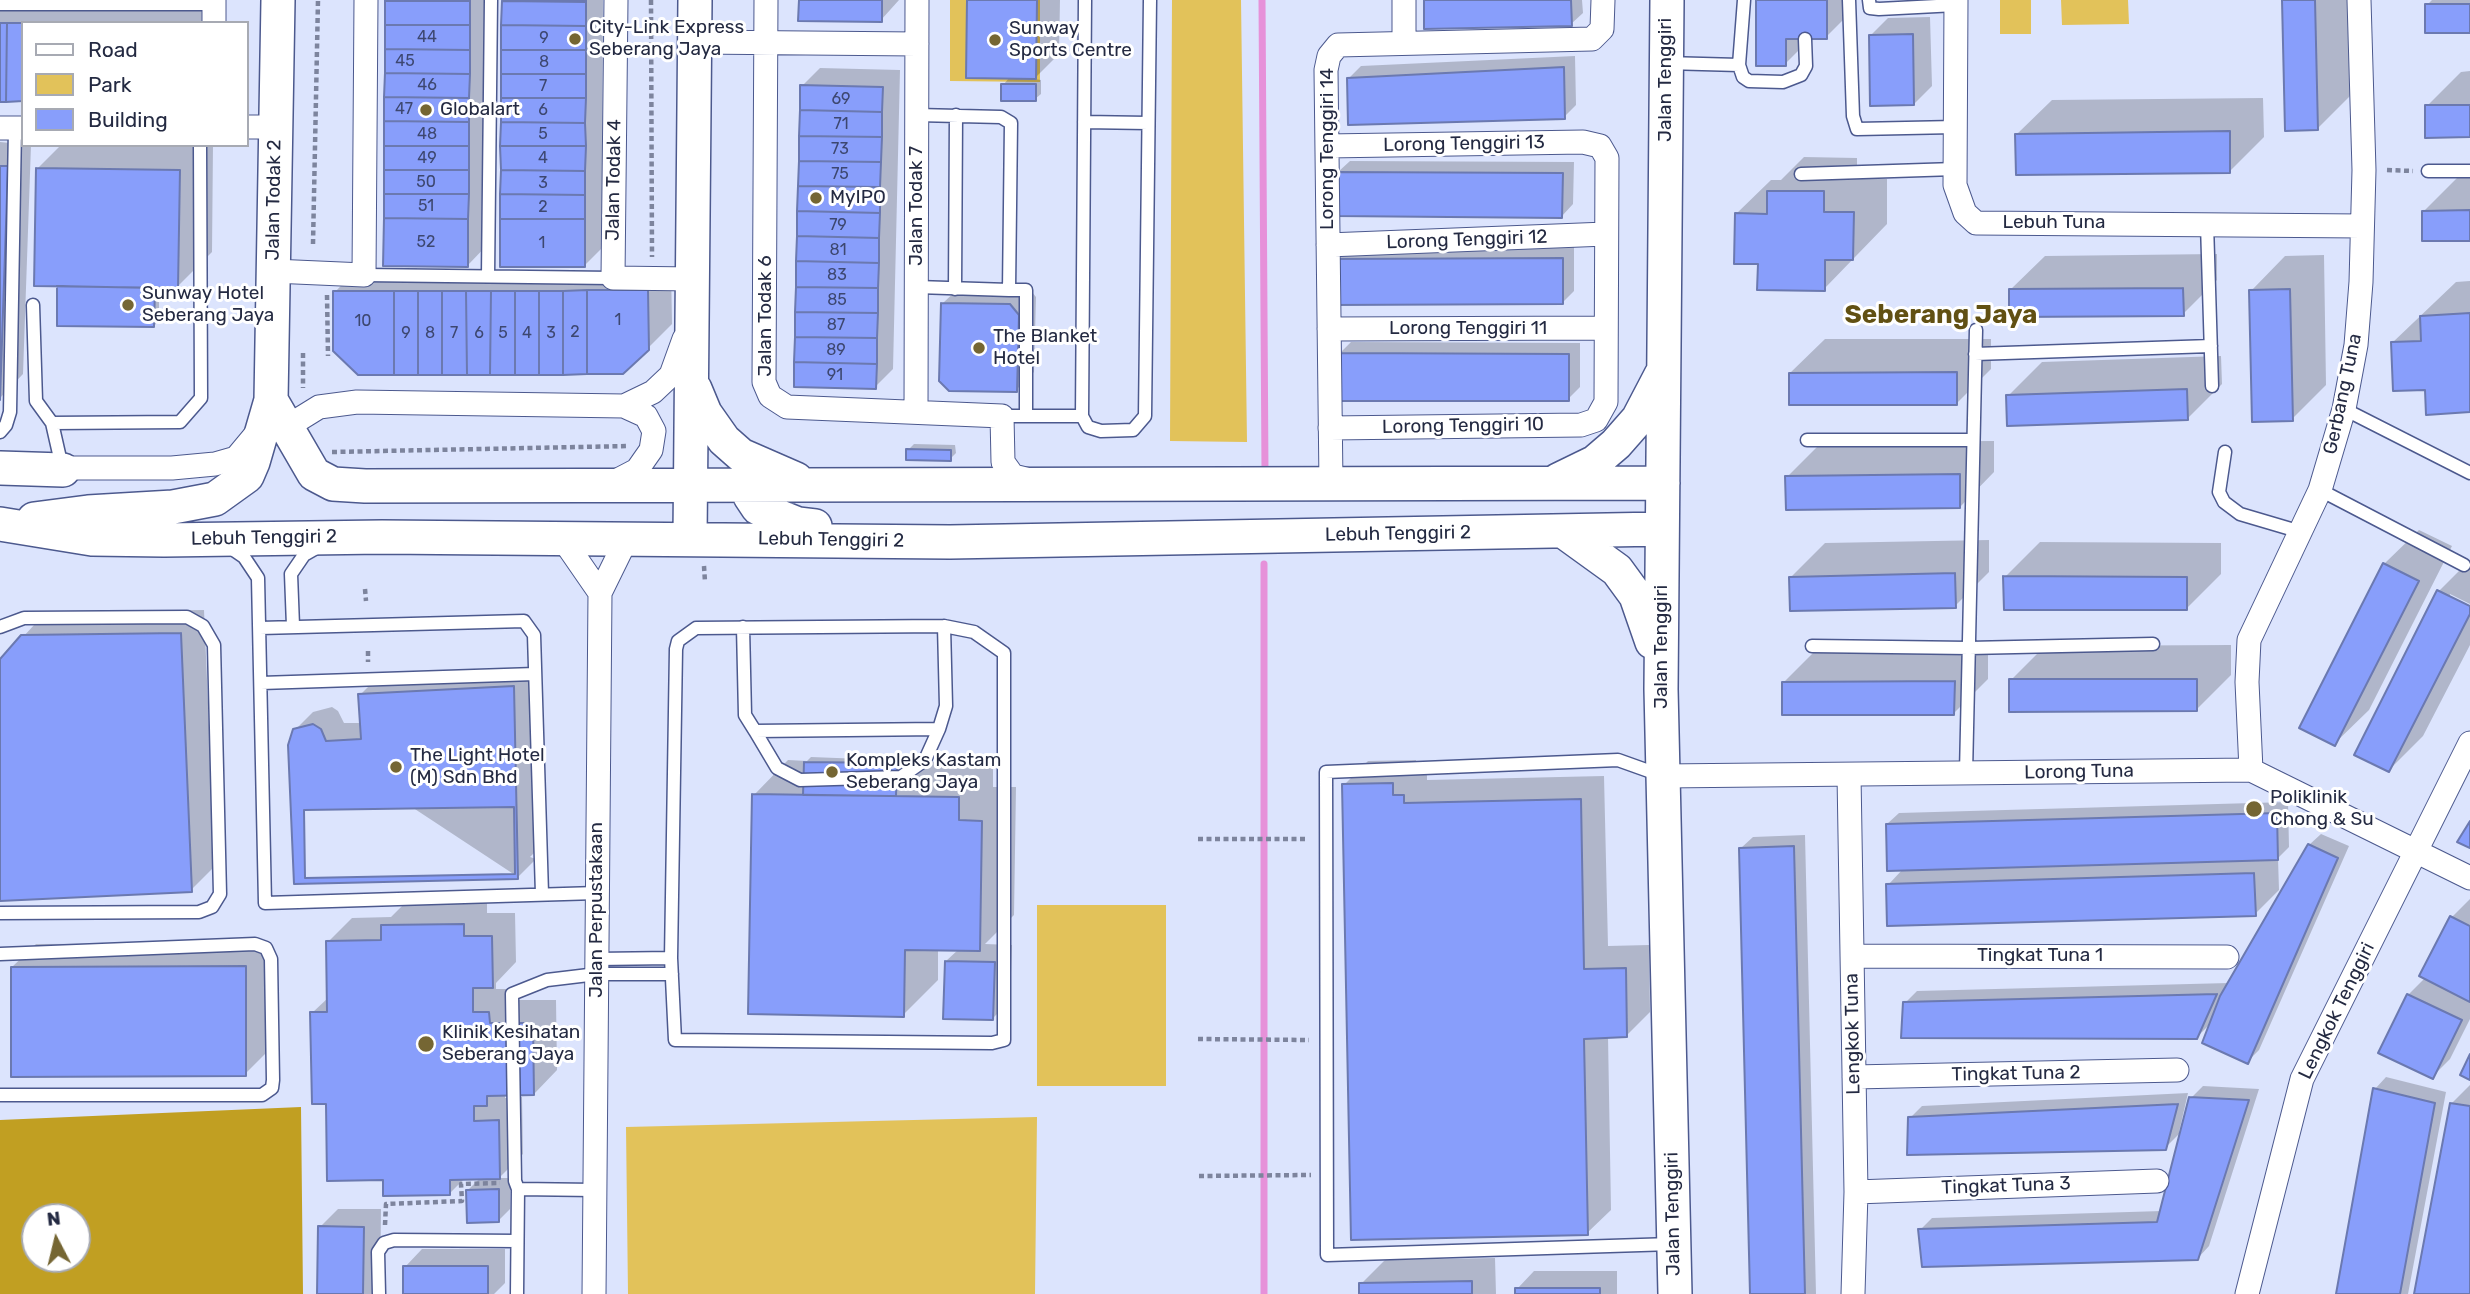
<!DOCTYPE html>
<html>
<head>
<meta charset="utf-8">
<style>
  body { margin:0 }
  #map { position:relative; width:2470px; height:1294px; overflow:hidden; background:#dce4fd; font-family:Rubik,sans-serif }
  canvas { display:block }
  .legend { position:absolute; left:21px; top:21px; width:228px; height:126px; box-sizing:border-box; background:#fff; border:2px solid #a7aab3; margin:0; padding:9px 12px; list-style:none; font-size:21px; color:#242a42 }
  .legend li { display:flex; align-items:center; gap:14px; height:35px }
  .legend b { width:35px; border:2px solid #a7aab3 }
  .north { position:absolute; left:21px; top:1203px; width:70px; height:70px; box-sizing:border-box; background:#fff; border:2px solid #a7aab3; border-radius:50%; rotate:353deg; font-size:19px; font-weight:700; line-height:28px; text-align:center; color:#242a42 }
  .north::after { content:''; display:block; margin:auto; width:24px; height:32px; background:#756633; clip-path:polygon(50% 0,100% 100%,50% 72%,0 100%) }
</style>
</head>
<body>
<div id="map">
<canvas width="2470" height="1294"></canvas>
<ul class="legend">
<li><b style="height:9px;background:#fff"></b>Road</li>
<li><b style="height:19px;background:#e2c25a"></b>Park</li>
<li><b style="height:19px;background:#889efb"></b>Building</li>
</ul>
<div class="north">N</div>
</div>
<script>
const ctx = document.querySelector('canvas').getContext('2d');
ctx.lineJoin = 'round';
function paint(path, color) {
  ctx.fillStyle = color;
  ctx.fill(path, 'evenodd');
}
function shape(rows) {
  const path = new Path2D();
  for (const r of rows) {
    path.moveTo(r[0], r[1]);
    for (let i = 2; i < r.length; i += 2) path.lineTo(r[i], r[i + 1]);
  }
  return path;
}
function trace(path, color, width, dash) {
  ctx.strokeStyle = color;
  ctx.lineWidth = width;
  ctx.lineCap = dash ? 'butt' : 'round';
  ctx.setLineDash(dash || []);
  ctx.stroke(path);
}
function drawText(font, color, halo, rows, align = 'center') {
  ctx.font = font + ' Rubik,sans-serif';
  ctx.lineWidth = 6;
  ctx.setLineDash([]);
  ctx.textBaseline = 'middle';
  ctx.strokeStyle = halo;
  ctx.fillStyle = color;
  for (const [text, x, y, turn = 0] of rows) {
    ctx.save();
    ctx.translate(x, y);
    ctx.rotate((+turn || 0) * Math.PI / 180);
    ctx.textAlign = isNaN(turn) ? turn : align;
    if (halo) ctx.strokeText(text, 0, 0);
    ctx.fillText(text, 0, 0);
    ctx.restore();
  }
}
paint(shape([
  [950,0,1040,0,1040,82,950,81],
  [1172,0,1241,0,1247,442,1170,441],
  [2000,0,2031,0,2031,34,2000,34],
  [2061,0,2128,0,2129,24,2062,25],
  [1037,905,1166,905,1166,1086,1037,1086],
  [1037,1117,1035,1294,628,1294,626,1127]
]), '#e2c25a');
paint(shape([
  [301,1107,303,1294,0,1294,0,1120],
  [35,1217,77,1217,77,1259,35,1259]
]), '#c19f22');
paint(shape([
  [217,0,217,23,23,23,23,100,0,100,0,6],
  [387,0,487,0,491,241,468,265],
  [503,0,603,0,602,196,608,196,608,242,584,266,502,265],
  [800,0,899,0,881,20],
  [968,0,1060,0,1059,54,1034,79,1041,80,1041,94,1035,99,1003,85,1010,77],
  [1425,0,1582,0,1583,13,1571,24],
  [1758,0,1844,0,1844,19,1826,37,1803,37,1803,46,1785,64],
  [2284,0,2350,0,2352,94,2317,129],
  [2432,0,2470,0,2470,31,2427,5],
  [1930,17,1932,86,1914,104,1870,36,1888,18],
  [1575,56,1576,105,1564,117,1349,78,1361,66],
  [820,68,900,70,893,369,875,387,802,86],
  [2470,71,2470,136,2427,106,2461,72],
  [2263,98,2264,137,2230,171,2017,134,2052,100],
  [0,142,31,145,23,374,0,398],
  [61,145,213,145,212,252,178,286,159,286,159,320,154,326,59,287,37,169],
  [1804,157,1857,158,1857,178,1887,179,1887,224,1824,289,1760,262,1736,214,1771,180,1781,180],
  [1350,161,1574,162,1573,204,1562,216,1338,172],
  [2458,177,2470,177,2470,239,2424,211],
  [1574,247,1574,291,1562,303,1332,259,1344,248],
  [2217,254,2217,280,2183,314,2010,290,2045,256],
  [2324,255,2326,385,2292,419,2251,291,2285,256],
  [613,267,671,267,672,324,623,373,335,292,358,268,417,268,417,274,607,273],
  [2470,281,2470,411,2426,388,2392,343,2456,282],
  [961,286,1028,287,1036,297,1034,372,1016,390,943,303],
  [1825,339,1991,339,1991,369,1957,403,1790,373],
  [1351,342,1580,343,1580,387,1568,399,1339,354],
  [2221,356,2222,384,2188,418,2008,396,2042,362],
  [1994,441,1994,472,1960,507,1787,477,1822,442],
  [914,444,955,445,956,453,950,459,908,450],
  [2419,530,2452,546,2369,710,2334,744,2384,564],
  [1989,540,1989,572,1955,606,1791,577,1825,543],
  [2040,542,2221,543,2221,574,2187,608,2005,577],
  [2470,560,2470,604,2450,594,2450,598,2470,608,2470,645,2423,736,2389,770,2439,591],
  [204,610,215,866,191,890,0,877,0,662,46,612],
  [2231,645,2231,675,2197,709,2011,680,2045,646],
  [1818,648,1988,648,1988,679,1954,713,1783,683],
  [531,669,538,849,530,857,536,859,518,877,295,730,313,712,332,707,338,711,344,723,361,723,360,695,378,677],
  [811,757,993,764,993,787,1016,787,1014,915,985,944,1012,945,1010,1001,993,1018,946,961,959,949,938,949,938,980,903,1015,754,795,788,760,807,761],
  [1416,760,1416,772,1427,772,1427,780,1604,776,1608,946,1649,945,1650,1012,1626,1036,1608,1036,1611,1210,1587,1233,1344,785,1368,761],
  [2288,802,2289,847,2278,858,2279,890,2255,914,1888,885,1903,869,1887,824,1899,813],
  [2321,834,2349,846,2259,1050,2247,1062,2212,1022,2197,1037,1905,1003,1917,991,2229,983,2309,845],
  [1805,835,1816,1294,1752,1294,1741,848,1753,837],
  [2470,899,2470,1019,2450,1059,2432,1077,2408,995,2426,977,2422,975,2452,917],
  [487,901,487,913,515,913,516,962,496,983,496,989,512,989,513,1000,556,1000,557,1070,534,1094,505,1094,505,1098,522,1097,523,1154,499,1178,510,1178,510,1209,499,1220,468,1190,480,1178,465,1178,450,1193,384,1179,327,1102,312,1013,329,997,328,942,352,918,391,917,406,902],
  [269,943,269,1050,245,1074,12,967,36,944],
  [2386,1077,2446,1092,2408,1294,2338,1294,2375,1089],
  [2470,1085,2470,1294,2416,1294,2451,1104],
  [2203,1086,2259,1089,2209,1246,2198,1258,1920,1230,1932,1218,2162,1211,2191,1098],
  [2188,1093,2179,1132,2181,1132,2165,1148,1910,1118,1922,1106],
  [338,1209,381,1209,380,1294,319,1294,320,1227],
  [422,1249,505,1249,505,1283,494,1294,404,1294,405,1267],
  [1495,1258,1496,1294,1361,1294,1361,1284,1385,1260],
  [1534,1271,1617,1271,1617,1294,1517,1294,1517,1289]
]), '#0003');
trace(shape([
  [1262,0,1265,471],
  [1264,564,1264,1294]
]), '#e691d9', 7);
const building = shape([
  [385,0,470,0,470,1,385,1,385,0],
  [502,0,586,0,586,2,502,0],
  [799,0,882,0,882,22,798,21,799,0],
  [967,0,1037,0,1036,79,966,78,967,0],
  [1424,0,1571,0,1572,26,1424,29,1424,0],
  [1756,0,1827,0,1827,39,1786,39,1786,66,1756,66,1756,0],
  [2282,0,2315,0,2318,130,2285,131,2282,0],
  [385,1,470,1,470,25,385,25,385,1],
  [502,1,586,2,586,26,501,25,502,1],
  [2425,4,2470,4,2470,33,2425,33,2425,4],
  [0,23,7,23,6,102,0,102,0,23],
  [7,23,23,23,23,101,6,102,7,23],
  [385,25,470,25,470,50,385,49,385,25],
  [501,25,586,26,586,50,501,50,501,25],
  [1913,34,1914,105,1870,106,1869,35,1913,34],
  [385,49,470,50,470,74,385,73,385,49],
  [501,50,586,50,586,74,501,74,501,50],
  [1564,67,1565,119,1348,125,1347,78,1564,67],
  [385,73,470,74,469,98,384,97,385,73],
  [501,74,586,74,586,98,501,98,501,74],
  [1001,84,1036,84,1036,101,1001,101,1001,84],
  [800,85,883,87,882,112,800,110,800,85],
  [384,97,469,98,469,122,384,121,384,97],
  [501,98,586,98,585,123,501,122,501,98],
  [2425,105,2470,105,2470,137,2425,138,2425,105],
  [800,110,882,112,882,137,799,136,800,110],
  [384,121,469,122,469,146,384,146,384,121],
  [501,122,585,123,586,146,500,146,501,122],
  [2230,131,2230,173,2016,175,2015,134,2230,131],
  [799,136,882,137,881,162,799,161,799,136],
  [384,146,469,146,469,170,384,170,384,146],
  [500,146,586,146,585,171,501,170,500,146],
  [799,161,881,162,880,187,798,186,799,161],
  [0,166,8,166,0,400,0,166],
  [36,168,180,170,178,288,34,286,36,168],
  [384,170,469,170,469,194,384,194,384,170],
  [501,170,585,171,585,195,500,194,501,170],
  [1336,172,1563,173,1562,218,1336,216,1336,172],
  [798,186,880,187,880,213,797,211,798,186],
  [1767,191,1824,191,1824,212,1854,212,1853,260,1825,260,1825,291,1757,290,1758,264,1734,264,1735,213,1767,214,1767,191],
  [384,194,469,194,468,219,384,218,384,194],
  [500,194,585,195,585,219,500,219,500,194],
  [2470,210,2470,241,2422,241,2422,211,2470,210],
  [797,211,880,213,879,238,797,236,797,211],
  [384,218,468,219,468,267,383,266,384,218],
  [500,219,585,219,585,267,500,267,500,219],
  [797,236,879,238,879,263,796,261,797,236],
  [1563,258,1563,304,1330,305,1330,259,1563,258],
  [796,261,879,263,878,288,796,287,796,261],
  [57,286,155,288,154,327,57,326,57,286],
  [796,287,878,288,878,313,795,312,796,287],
  [2183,288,2184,316,2009,317,2009,289,2183,288],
  [2290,289,2293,421,2252,422,2249,290,2290,289],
  [587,290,648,290,649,350,623,374,587,374,587,290],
  [587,290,587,374,563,375,563,291,587,290],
  [333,291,394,291,394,375,358,375,333,351,333,291],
  [394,291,418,291,418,375,394,375,394,291],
  [418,291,442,291,442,375,418,375,418,291],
  [442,291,466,291,467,375,442,375,442,291],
  [466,291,491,291,490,375,467,375,466,291],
  [491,291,515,291,515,375,490,375,491,291],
  [515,291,539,291,539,375,515,375,515,291],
  [539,291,563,291,563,375,539,375,539,291],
  [941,303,1010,304,1019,315,1017,392,949,391,939,381,941,303],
  [795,312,878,313,877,338,795,337,795,312],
  [2470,313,2470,412,2426,415,2425,390,2393,391,2391,342,2421,341,2420,316,2470,313],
  [795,337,877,338,877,364,794,362,795,337],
  [1338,353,1569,354,1569,401,1337,401,1338,353],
  [794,362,877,364,876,389,794,387,794,362],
  [1957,372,1957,405,1789,405,1789,373,1957,372],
  [2187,389,2188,420,2007,426,2006,395,2187,389],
  [906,449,951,450,951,461,906,460,906,449],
  [1960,474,1960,508,1786,510,1785,476,1960,474],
  [2383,563,2419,581,2335,746,2299,728,2383,563],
  [1955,573,1956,608,1790,611,1789,577,1955,573],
  [2003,576,2187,577,2187,610,2004,610,2003,576],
  [2437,590,2470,606,2470,614,2389,772,2354,755,2437,590],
  [181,633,192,892,0,901,0,659,21,635,181,633],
  [2009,679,2197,679,2197,711,2009,712,2009,679],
  [1955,681,1954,715,1782,715,1782,682,1955,681],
  [514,686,518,879,294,884,288,745,293,729,313,724,321,729,326,741,361,739,358,694,514,686],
  [804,762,897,763,896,796,803,795,804,762],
  [1393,783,1393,795,1404,795,1404,803,1581,799,1584,969,1626,968,1627,1037,1584,1039,1588,1235,1351,1240,1342,784,1393,783],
  [752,794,959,797,959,820,982,821,980,951,905,950,904,1017,748,1014,752,794],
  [514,807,515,874,305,878,304,810,514,807],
  [2277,813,2278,860,1887,871,1886,824,2277,813],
  [2470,821,2470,848,2457,842,2470,821],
  [2308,844,2338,858,2248,1064,2202,1043,2220,996,2308,844],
  [1794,846,1805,1294,1750,1294,1739,848,1794,846],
  [2254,873,2256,916,1887,926,1886,884,2254,873],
  [2450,916,2470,926,2470,1002,2419,976,2450,916],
  [464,924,464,936,492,936,493,988,473,988,473,1012,489,1012,490,1023,533,1023,534,1095,487,1096,487,1106,474,1106,474,1121,499,1120,500,1179,450,1180,450,1195,383,1196,383,1180,327,1181,326,1104,312,1104,310,1012,327,1012,326,941,381,940,381,925,464,924],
  [945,961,995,962,993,1020,943,1019,945,961],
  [246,966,246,1076,11,1077,11,967,246,966],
  [2217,994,2197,1039,1901,1038,1903,1002,2217,994],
  [2407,994,2462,1020,2433,1079,2378,1053,2407,994],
  [2470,1054,2470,1080,2460,1075,2470,1054],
  [2373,1088,2435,1103,2400,1294,2336,1294,2373,1088],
  [2189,1097,2249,1100,2198,1260,1922,1267,1918,1229,2157,1222,2189,1097],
  [2450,1103,2470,1106,2470,1294,2414,1294,2450,1103],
  [2178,1104,2166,1150,1907,1155,1908,1117,2178,1104],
  [499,1189,499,1222,467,1223,466,1190,499,1189],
  [318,1226,364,1227,363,1294,317,1294,318,1226],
  [403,1266,488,1266,488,1294,403,1294,403,1266],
  [1472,1281,1472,1294,1359,1294,1359,1283,1472,1281],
  [1515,1288,1600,1288,1600,1294,1515,1294,1515,1288]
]);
paint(building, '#889efb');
trace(building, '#6b79b0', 2);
const lane = shape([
  [1744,0,1739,65,1743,77,1749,81,1783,82,1801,75,1806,66,1805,39],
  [1849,0,1853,116,1857,129,1955,127],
  [1869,0,1870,8,1879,9,1956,5],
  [0,4,214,4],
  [1666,63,1739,65],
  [1084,122,1148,123],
  [2428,171,2470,171],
  [1801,174,1955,169],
  [2207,224,2212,386],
  [364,275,613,278],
  [488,276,491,0],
  [917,287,1009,290,1011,123,1001,117,917,115],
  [955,289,956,115],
  [1009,290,1026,290,1026,416],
  [33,305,36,401,52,423],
  [1975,354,2211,346],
  [2344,409,2470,473],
  [1002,416,1082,416,1085,0],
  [1082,416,1088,427,1101,431,1133,430,1145,416,1150,0],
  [0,432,6,425,10,412,15,128],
  [1807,440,1973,440],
  [2225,452,2219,492,2224,502,2240,514,2301,532],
  [62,467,52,423,180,422,201,398,200,145],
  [2320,490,2464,565],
  [228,546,244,557,258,578,265,903,597,893],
  [293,626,291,574,304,555,318,547],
  [944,626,974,632,1004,653,1004,1040,992,1043,675,1040,671,958,676,649,678,641,696,628,944,626],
  [0,627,24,618,187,617,203,626,214,645,220,894,212,907,199,912,0,913],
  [743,627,745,715,755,731,939,729,946,706,944,626],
  [260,628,524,621,534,635,542,894],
  [1812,646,1969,648,2153,644],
  [261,683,535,674],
  [755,731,777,768,800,780,901,777,925,760,939,729],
  [1966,773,1976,330],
  [1660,775,1618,760,1326,772,1327,1255,1672,1244],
  [0,954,255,944,266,948,271,959,273,1080,272,1088,262,1095,0,1095],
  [597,959,671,958],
  [595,1190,518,1189,515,1181,512,994,547,980,597,974,672,974],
  [379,1294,378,1252,384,1243,394,1240,517,1241],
  [517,1294,518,1189]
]);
const street = shape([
  [214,0,214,23],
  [616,0,613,278,695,279,692,291],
  [766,0,764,382,770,396,787,407,1002,416,1003,462,1013,476,1034,481],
  [1956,0,1955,185,1965,213,1976,223,2362,226],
  [695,42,917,44],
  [1404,43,1404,0],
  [247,127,275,127],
  [0,128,23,128],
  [1327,146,1583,142,1600,146,1607,158,1606,402,1596,420,1581,425,1330,428],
  [1328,245,1606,234],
  [273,271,364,275,366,0],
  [1329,329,1606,328],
  [916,412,917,0],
  [285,428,319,407,357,402,624,406,653,392,671,375,684,339],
  [50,468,172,468,215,464,236,458,256,434],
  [612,483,637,470,651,450,654,431,646,416,624,406],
  [1331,483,1326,70,1329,56,1338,45,1592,39,1602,29,1603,0],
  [562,538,600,593,594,1294],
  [600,593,627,538],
  [2251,770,2247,682,2249,640,2320,490,2344,409,2356,345,2361,282,2364,170,2359,0],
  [1849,775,1856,1192,1853,1294],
  [1663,776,2251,770,2470,878],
  [1852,956,2227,957],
  [1854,1077,2177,1070],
  [1856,1192,2157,1181],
  [2247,1294,2302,1079,2470,743]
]);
const secondary = shape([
  [1667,0,1661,689,1675,1294],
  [695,389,705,413,724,440,741,455,796,479],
  [271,400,314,474,333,484,365,486,1663,483],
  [0,468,63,470],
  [1558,480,1595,462,1616,444,1638,419,1661,375],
  [749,485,750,496,758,508,798,524,815,526],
  [34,519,88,512,173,507,215,499,247,476,253,462,271,400,278,0],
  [0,524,92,539,164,540,382,537,950,542,1662,529],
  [1563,531,1617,570,1636,596,1652,642],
  [690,538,695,0]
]);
trace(lane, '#4c598e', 15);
trace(street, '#4c598e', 25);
trace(secondary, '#4c598e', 36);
trace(shape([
  [651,0,652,257],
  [2387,170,2413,171],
  [313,244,318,0],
  [327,295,328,356],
  [303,353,303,388],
  [332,452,628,446],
  [704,566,705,582],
  [365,589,366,601],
  [368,651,368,662],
  [1198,839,1308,839],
  [1198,1039,1309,1040],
  [1199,1176,1311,1175],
  [385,1225,386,1204,462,1201,461,1184,500,1183]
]), '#7d849d', 4.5, [5, 3.5]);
trace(lane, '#fff', 12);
trace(street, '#fff', 23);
trace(secondary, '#fff', 33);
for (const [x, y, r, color] of [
  [575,39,7,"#756633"],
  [995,40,7,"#756633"],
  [426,110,7,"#756633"],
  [816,198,7,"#756633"],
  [128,305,7,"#756633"],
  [979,348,7,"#756633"],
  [396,767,7,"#756633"],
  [832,772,7,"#756633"],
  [2254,809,9,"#756633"],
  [426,1044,9,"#756633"]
]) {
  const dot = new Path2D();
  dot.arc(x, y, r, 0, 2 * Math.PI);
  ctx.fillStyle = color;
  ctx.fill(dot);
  trace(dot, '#fff', 2.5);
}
drawText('16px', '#3d4770', null, [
  ["44",427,37],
  ["9",544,38],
  ["45",405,61],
  ["8",544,62],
  ["46",427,85],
  ["7",543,86],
  ["69",841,99],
  ["47",404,109],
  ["6",543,110],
  ["71",841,124],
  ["48",427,134],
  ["5",543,134],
  ["73",840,149],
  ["49",427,158],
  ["4",543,158],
  ["75",840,174],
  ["50",426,182],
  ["3",543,183],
  ["51",426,206],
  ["2",543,207],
  ["79",838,225],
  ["52",426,242],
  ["1",542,243],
  ["81",838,250],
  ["83",837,275],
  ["85",837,300],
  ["1",618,320],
  ["10",363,321],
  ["87",836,325],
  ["2",575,332],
  ["9",406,333],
  ["8",430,333],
  ["7",454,333],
  ["6",479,333],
  ["5",503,333],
  ["4",527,333],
  ["3",551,333],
  ["89",836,350],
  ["91",835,375]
]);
drawText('19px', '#242a42', '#fff', [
  ["City-Link Express",589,28],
  ["Seberang Jaya",589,50],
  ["Sunway",1009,29],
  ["Sports Centre",1009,51],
  ["Globalart",440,110],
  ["MyIPO",830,198],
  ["Sunway Hotel",142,294],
  ["Seberang Jaya",142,316],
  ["The Blanket",993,337],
  ["Hotel",993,359],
  ["The Light Hotel",410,756],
  ["(M) Sdn Bhd",410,778],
  ["Kompleks Kastam",846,761],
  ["Seberang Jaya",846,783],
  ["Poliklinik",2270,798],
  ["Chong & Su",2270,820],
  ["Klinik Kesihatan",442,1033],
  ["Seberang Jaya",442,1055]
], 'left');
drawText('19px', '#242a42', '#fff', [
  ["Jalan Tenggiri",1666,80,-90],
  ["Lorong Tenggiri 13",1464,144,-1],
  ["Lorong Tenggiri 14",1328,149,-90],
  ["Jalan Todak 4",614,180,-89],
  ["Jalan Todak 2",274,200,-89],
  ["Jalan Todak 7",917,206,-90],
  ["Lebuh Tuna",2054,223],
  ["Lorong Tenggiri 12",1467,240,-2],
  ["Jalan Todak 6",766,316,-90],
  ["Lorong Tenggiri 11",1468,329],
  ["Gerbang Tuna",2343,394,-78],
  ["Lorong Tenggiri 10",1463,426,-1],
  ["Lebuh Tenggiri 2",1398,534,-1],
  ["Lebuh Tenggiri 2",264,538,-1],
  ["Lebuh Tenggiri 2",831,540,1],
  ["Jalan Tenggiri",1662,647,-90],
  ["Lorong Tuna",2079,772,-1],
  ["Jalan Perpustakaan",597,910,-90],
  ["Tingkat Tuna 1",2040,956],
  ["Lengkok Tenggiri",2337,1011,-64],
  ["Lengkok Tuna",1853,1034,-91],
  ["Tingkat Tuna 2",2016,1074,-1],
  ["Tingkat Tuna 3",2006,1186,-2],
  ["Jalan Tenggiri",1673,1214,-91]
]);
drawText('bold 26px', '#615013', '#fff', [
  ["Seberang Jaya",1941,315]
]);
</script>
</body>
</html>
